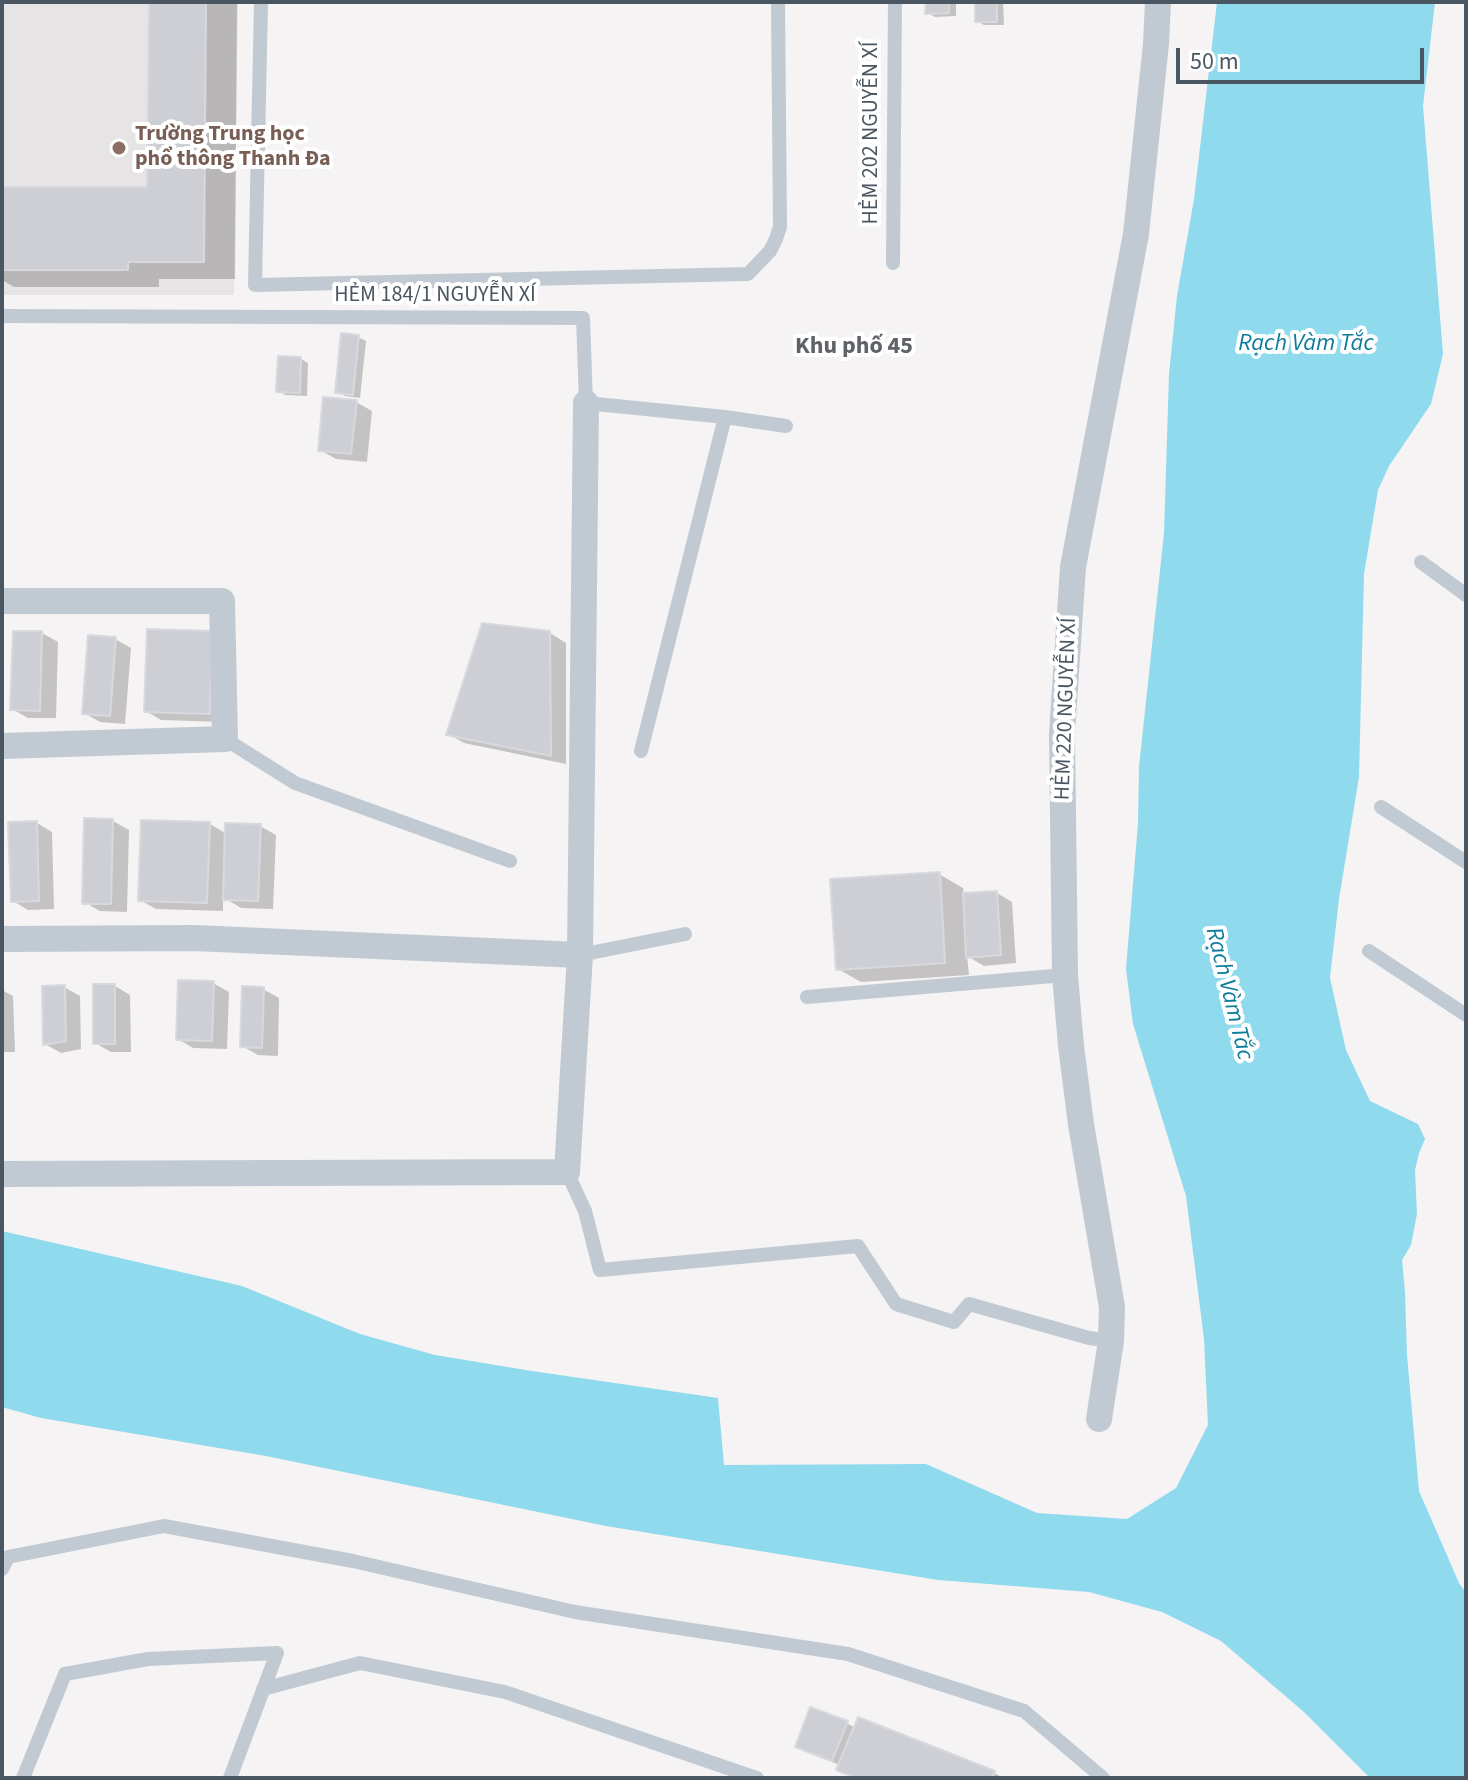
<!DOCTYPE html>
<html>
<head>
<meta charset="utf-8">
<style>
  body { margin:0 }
  #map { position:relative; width:1468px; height:1780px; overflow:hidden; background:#f5f3f3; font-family:"Source Sans 3",sans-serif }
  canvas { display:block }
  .frame { position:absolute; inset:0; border:4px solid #4a5661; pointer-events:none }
  .scale { position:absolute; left:1176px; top:48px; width:248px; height:36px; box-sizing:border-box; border:4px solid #4a5661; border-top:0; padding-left:10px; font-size:24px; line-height:28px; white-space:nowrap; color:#4a5661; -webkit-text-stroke:6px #fff; paint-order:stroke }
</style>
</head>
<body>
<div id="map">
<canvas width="1468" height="1780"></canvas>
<div class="frame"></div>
<div class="scale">50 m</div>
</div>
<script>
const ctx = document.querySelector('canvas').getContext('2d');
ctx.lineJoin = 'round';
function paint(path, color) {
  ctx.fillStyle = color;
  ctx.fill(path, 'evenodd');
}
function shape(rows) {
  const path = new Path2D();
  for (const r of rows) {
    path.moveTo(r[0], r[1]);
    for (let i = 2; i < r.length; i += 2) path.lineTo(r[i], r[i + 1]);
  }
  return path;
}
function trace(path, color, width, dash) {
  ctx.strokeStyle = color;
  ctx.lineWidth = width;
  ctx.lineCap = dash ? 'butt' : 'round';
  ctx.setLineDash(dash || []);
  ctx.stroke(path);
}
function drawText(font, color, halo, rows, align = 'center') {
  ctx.font = font + ' "Source Sans 3",sans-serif';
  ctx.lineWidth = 8;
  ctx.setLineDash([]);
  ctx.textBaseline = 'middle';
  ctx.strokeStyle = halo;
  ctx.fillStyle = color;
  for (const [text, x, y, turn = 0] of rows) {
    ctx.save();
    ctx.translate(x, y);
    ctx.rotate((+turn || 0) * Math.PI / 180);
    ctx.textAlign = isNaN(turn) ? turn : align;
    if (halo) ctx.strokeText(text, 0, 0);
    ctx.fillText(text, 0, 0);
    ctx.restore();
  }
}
paint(shape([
  [2,2,238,2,234,295,2,295]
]), '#e6e4e5');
paint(shape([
  [1217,2,1435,2,1423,106,1443,354,1431,404,1389,466,1378,490,1364,574,1359,777,1339,899,1330,978,1346,1050,1370,1101,1418,1124,1425,1139,1419,1153,1415,1170,1417,1214,1411,1245,1402,1260,1405,1292,1407,1355,1419,1491,1459,1583,1466,1593,1466,1778,1370,1778,1304,1712,1221,1641,1162,1612,1089,1592,938,1580,606,1526,266,1456,41,1418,2,1407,2,1231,242,1286,360,1334,435,1355,532,1371,718,1398,724,1465,926,1464,1037,1513,1127,1519,1176,1488,1208,1425,1204,1339,1186,1196,1133,1024,1126,969,1138,823,1139,767,1164,533,1169,374,1177,296,1194,199]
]), '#90daee');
paint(shape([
  [151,2,237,2,235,279,159,279,159,287,14,287,2,280,2,189,149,189],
  [928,2,956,2,956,16,935,17,927,12],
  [977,2,1003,2,1004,25,984,25,977,21],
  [358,337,366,341,360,398,345,396,338,392],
  [301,359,308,363,307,396,285,395,278,390],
  [356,402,372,411,367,462,336,459,320,450],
  [42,633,58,642,56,718,28,718,12,709],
  [212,633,225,722,161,720,146,711],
  [550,633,566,643,566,764,464,743,448,734],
  [115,639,131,648,125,724,100,722,84,713],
  [113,821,129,830,127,912,100,911,84,902],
  [37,823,52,832,54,909,28,910,13,901],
  [210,824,227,834,260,826,276,835,273,909,241,908,223,897,223,911,156,909,140,900],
  [939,874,963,888,964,895,997,893,1012,902,1016,963,984,966,967,956,969,975,861,982,838,969],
  [213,983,229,992,227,1049,193,1048,178,1039],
  [115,986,130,995,131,1052,111,1052,95,1043],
  [64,987,80,996,81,1049,61,1053,45,1044],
  [263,989,279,998,278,1056,258,1055,242,1046],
  [2,990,13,996,15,1052,2,1052],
  [859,1719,994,1773,1004,1778,853,1778,838,1769,840,1765,813,1755,797,1746,847,1723,855,1728]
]), '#0003');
const building = shape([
  [149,2,206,2,204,262,128,262,128,270,2,270,2,187,147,187,149,2],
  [926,2,949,2,949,13,925,14,926,2],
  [975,2,997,2,997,22,975,22,975,2],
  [341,333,359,335,353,395,335,393,341,333],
  [278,356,301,357,300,393,276,392,278,356],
  [323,397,357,400,351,454,318,451,323,397],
  [482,623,550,631,551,756,446,735,482,623],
  [147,629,213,631,210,714,144,712,147,629],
  [13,631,42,631,40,711,10,710,13,631],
  [88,635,116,637,110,716,82,714,88,635],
  [84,818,113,819,111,904,82,904,84,818],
  [141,820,210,822,207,903,138,901,141,820],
  [37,821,39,901,11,902,8,822,37,821],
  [225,823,261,824,258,901,223,900,225,823],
  [940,872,945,963,836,970,830,879,940,872],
  [997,891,1001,955,966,958,963,893,997,891],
  [178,980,214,981,212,1041,176,1040,178,980],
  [93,984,115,984,115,1044,93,1044,93,984],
  [65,985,66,1041,43,1045,42,986,65,985],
  [242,986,264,987,262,1048,240,1047,242,986],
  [810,1707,848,1721,832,1761,795,1747,810,1707],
  [858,1717,995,1771,992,1778,856,1778,836,1770,858,1717]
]);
paint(building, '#cdcfd5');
trace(building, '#d7d9de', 2);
trace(shape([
  [261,2,255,285,748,274,770,251,776,239,780,227,778,2],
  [893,263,895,2],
  [2,316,583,318,586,403,725,417,786,426],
  [1421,562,1466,595],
  [225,739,295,783,510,861],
  [641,751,725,417],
  [1381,807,1466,862],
  [1369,951,1466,1015],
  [580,955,685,934],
  [807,997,1065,975],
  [567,1172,585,1211,600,1270,858,1246,896,1304,954,1322,969,1304,1089,1338,1111,1341],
  [2,1569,8,1557,164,1526,353,1561,575,1612,848,1654,1024,1711,1103,1778],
  [263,1689,360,1663,505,1692,757,1778],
  [23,1778,65,1674,148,1659,277,1653,230,1778]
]), '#c1cad2', 14);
trace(shape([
  [2,601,222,601,225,739,2,746],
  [2,939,194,938,580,955,567,1172,2,1174],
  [580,955,586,403],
  [1099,1419,1111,1341,1112,1307,1081,1124,1071,1046,1065,975,1062,734,1073,567,1136,234,1156,44,1158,2]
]), '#c1cad2', 26);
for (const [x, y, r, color] of [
  [119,148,8,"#8d6e63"]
]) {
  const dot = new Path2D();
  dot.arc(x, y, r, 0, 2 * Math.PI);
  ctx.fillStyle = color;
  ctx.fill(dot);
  trace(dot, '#fff', 3);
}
drawText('22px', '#4a5661', '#fff', [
  ["HẺM 202 NGUYỄN XÍ",872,133,-90],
  ["HẺM 184/1 NGUYỄN XÍ",435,296],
  ["HẺM 220 NGUYỄN XÍ",1067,709,-88]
]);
drawText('bold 22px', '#785e54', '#fff', [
  ["Trường Trung học",135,135],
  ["phổ thông Thanh Đa",135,160]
], 'left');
drawText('italic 24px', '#0c7c9b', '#fff', [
  ["Rạch Vàm Tắc",1306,345],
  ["Rạch Vàm Tắc",1228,994,76]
]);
drawText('bold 24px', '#5f6368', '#fff', [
  ["Khu phố 45",854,348]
]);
</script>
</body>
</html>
